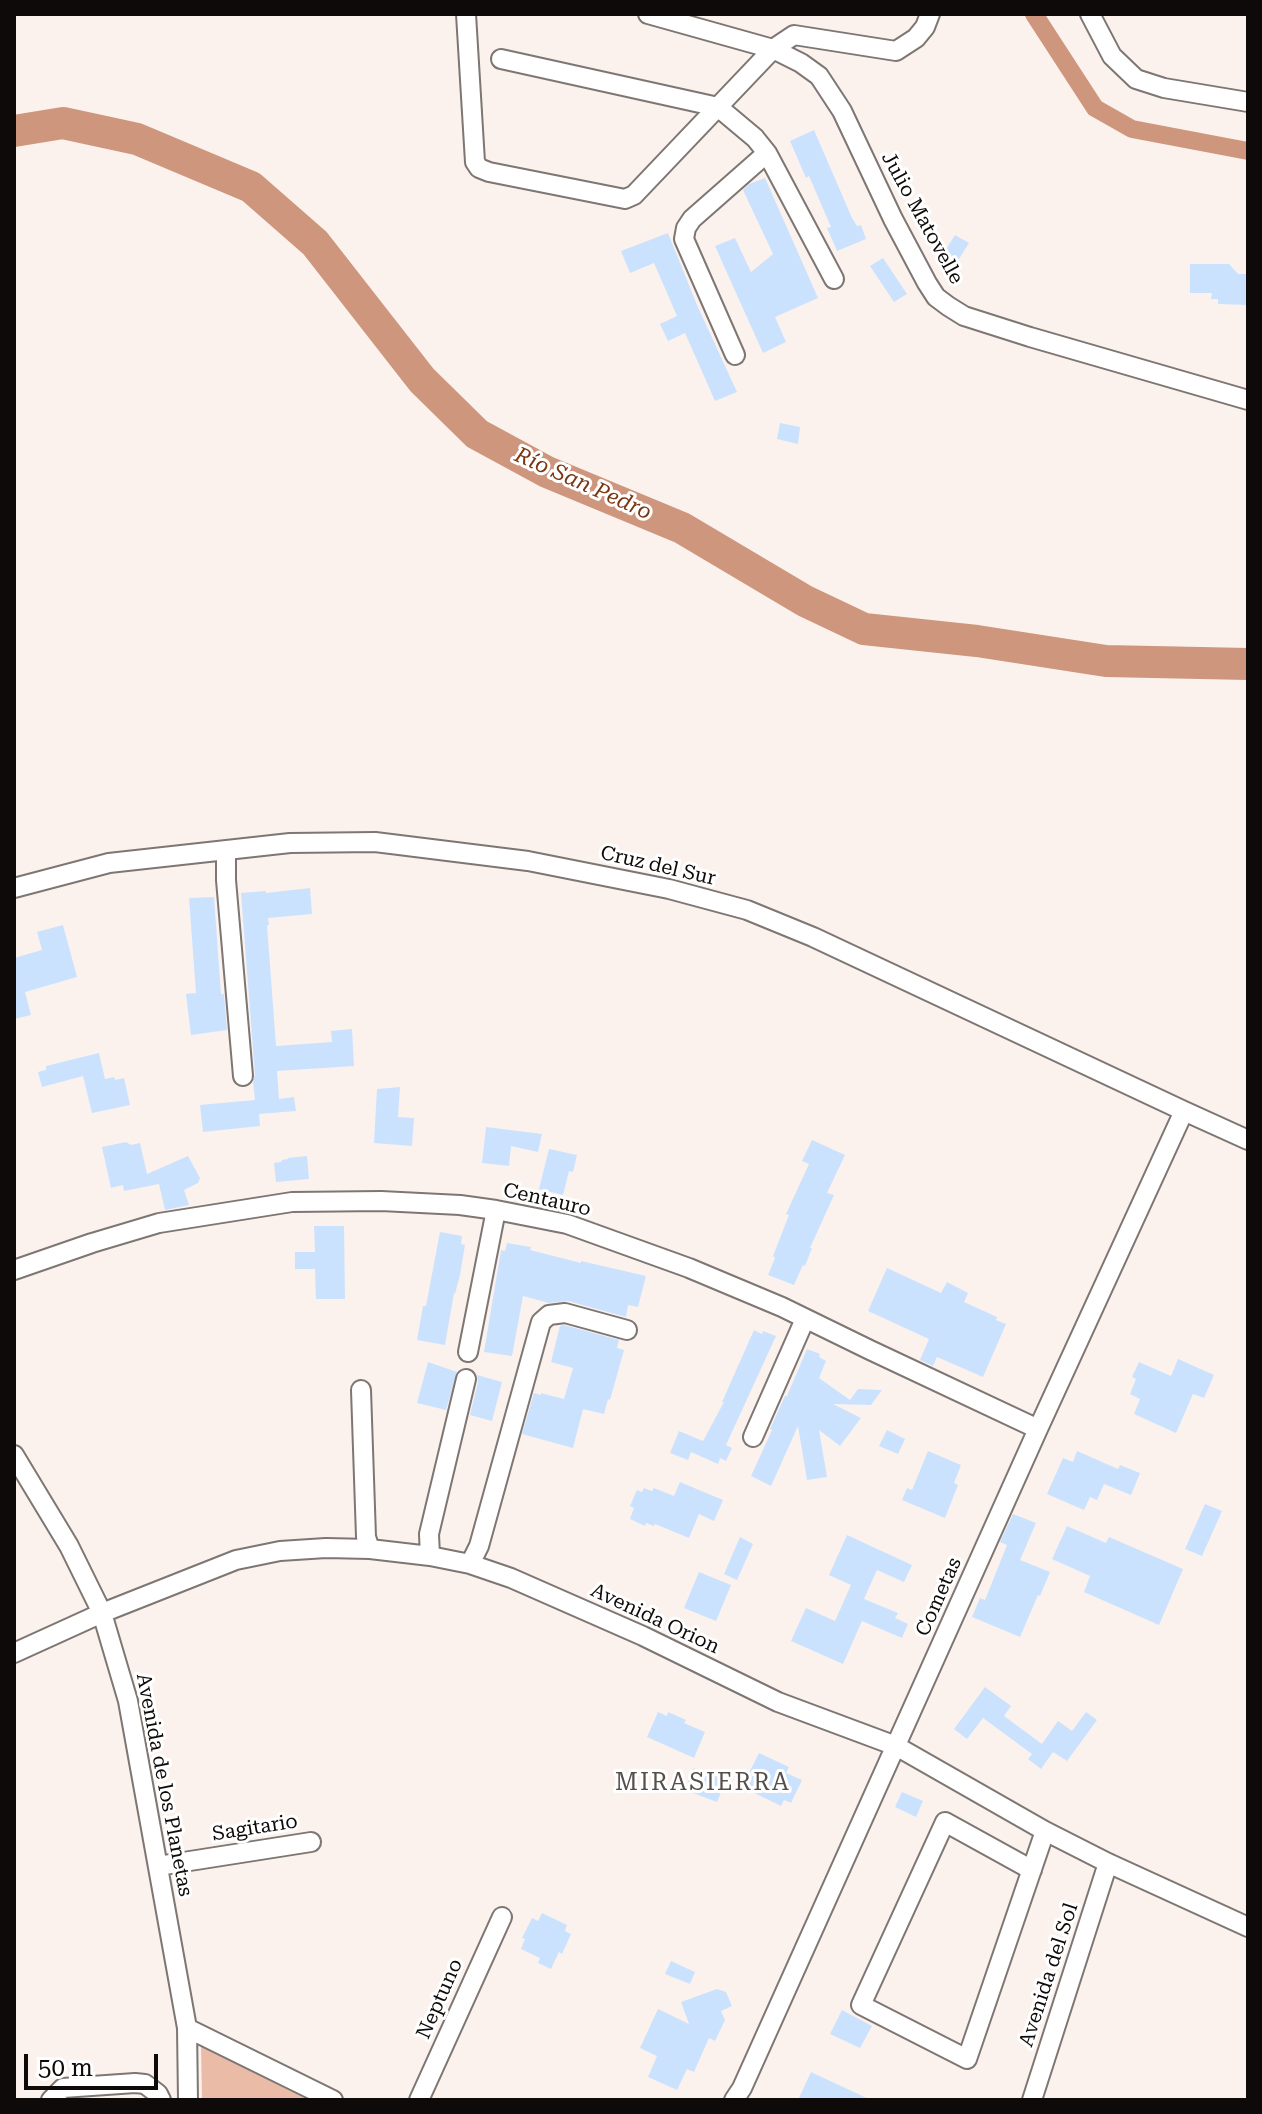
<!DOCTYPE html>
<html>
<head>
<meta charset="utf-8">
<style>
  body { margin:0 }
  #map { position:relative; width:1262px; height:2114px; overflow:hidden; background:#fbf2ee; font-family:"Roboto Serif",serif }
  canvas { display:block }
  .frame { position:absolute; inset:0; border:16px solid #0d0a09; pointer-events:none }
  .scale { position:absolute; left:24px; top:2054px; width:134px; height:36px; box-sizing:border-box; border:4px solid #0d0a09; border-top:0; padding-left:10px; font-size:24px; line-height:28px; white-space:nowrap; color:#0d0a09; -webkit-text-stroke:6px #fff; paint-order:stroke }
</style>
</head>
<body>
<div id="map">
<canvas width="1262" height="2114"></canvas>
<div class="frame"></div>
<div class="scale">50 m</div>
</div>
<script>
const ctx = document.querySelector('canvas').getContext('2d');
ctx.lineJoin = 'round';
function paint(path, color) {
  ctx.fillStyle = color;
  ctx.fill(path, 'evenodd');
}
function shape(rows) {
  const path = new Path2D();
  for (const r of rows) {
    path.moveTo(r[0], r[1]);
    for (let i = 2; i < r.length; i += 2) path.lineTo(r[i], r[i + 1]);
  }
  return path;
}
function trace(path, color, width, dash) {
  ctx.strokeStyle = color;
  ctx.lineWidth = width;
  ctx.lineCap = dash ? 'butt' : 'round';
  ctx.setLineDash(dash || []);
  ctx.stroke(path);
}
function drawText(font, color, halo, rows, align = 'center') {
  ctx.font = font + ' "Roboto Serif",serif';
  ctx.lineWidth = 6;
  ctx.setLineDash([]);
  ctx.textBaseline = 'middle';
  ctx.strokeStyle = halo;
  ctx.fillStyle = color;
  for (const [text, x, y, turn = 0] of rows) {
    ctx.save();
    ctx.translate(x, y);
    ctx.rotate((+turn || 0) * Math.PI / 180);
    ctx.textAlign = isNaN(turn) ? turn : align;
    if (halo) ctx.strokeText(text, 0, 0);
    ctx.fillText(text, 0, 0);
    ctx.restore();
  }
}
paint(shape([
  [201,2046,308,2100,202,2100]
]), '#eabca8');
trace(shape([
  [1034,14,1095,108,1132,129,1248,151]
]), '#ce967d', 18);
trace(shape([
  [14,131,63,123,137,139,251,187,315,243,422,380,477,434,547,472,682,528,805,601,864,629,977,641,1106,661,1248,664]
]), '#ce967d', 32);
paint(shape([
  [814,130,852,218,857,226,861,225,866,239,837,251,827,228,831,227,809,176,806,178,790,141],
  [765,178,818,298,775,317,786,342,763,353,715,246,735,238,751,272,773,254,743,190,749,184],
  [668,233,697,305,737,392,715,401,685,333,668,341,660,324,677,316,654,263,630,273,621,251],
  [955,235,969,243,957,262,943,254],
  [883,258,907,294,894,302,870,266],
  [1190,264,1229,264,1238,274,1248,274,1248,305,1218,304,1218,299,1211,299,1212,293,1190,293],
  [780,423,800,427,798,444,777,439],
  [310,888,312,914,268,918,269,925,267,925,276,1046,332,1042,331,1031,352,1029,354,1066,277,1071,279,1099,294,1097,296,1111,259,1114,260,1126,203,1132,200,1105,255,1100,253,1082,255,1075,241,893,266,891,266,893],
  [214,897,221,994,224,994,227,1030,191,1035,186,994,196,993,189,898],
  [63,925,77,977,25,992,31,1015,14,1019,14,958,42,950,37,932],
  [99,1053,105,1079,114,1077,115,1080,124,1078,130,1105,92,1113,83,1076,42,1087,38,1072,46,1070,46,1066],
  [400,1087,398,1117,414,1118,412,1146,374,1143,377,1089],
  [486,1127,542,1134,538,1152,511,1146,509,1166,482,1163],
  [812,1140,845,1155,827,1193,834,1195,810,1248,812,1248,805,1266,803,1265,794,1285,768,1275,775,1258,773,1256,789,1215,786,1214,809,1164,802,1161],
  [126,1142,131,1145,140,1143,147,1174,188,1156,200,1178,198,1183,184,1190,189,1205,165,1210,159,1184,124,1191,123,1185,111,1188,102,1147],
  [549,1149,577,1155,573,1172,569,1171,563,1195,539,1189],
  [307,1156,309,1179,276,1182,274,1163,281,1162,282,1160,288,1159,288,1158],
  [314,1226,344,1226,345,1299,316,1299,315,1269,295,1269,295,1252,315,1252],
  [440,1232,462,1236,461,1244,465,1245,460,1275,455,1294,454,1293,445,1345,417,1340,423,1306,426,1306],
  [507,1243,531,1247,530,1250,581,1263,581,1261,646,1276,638,1307,628,1305,626,1317,568,1301,549,1303,523,1296,512,1356,484,1352,501,1250,505,1251],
  [887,1268,941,1293,947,1282,968,1293,964,1302,997,1317,996,1320,1006,1324,983,1377,937,1357,933,1366,920,1360,929,1339,868,1311],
  [564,1325,619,1340,617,1348,624,1350,610,1400,608,1399,604,1414,583,1409,573,1448,522,1434,534,1393,541,1395,541,1393,564,1399,573,1368,551,1362,560,1326],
  [754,1330,762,1334,763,1331,776,1336,726,1445,732,1448,726,1461,720,1458,718,1464,691,1452,688,1460,670,1453,679,1431,703,1441,724,1402,722,1402],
  [807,1349,820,1354,819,1357,826,1361,819,1378,850,1400,858,1389,882,1390,871,1405,833,1404,861,1418,840,1446,819,1430,827,1477,807,1480,798,1426,771,1486,751,1476,772,1430,770,1429,785,1396,787,1396],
  [1178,1359,1214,1375,1204,1398,1193,1394,1176,1433,1134,1414,1140,1399,1130,1394,1136,1379,1132,1377,1139,1362,1171,1376],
  [428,1362,457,1372,446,1410,417,1403],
  [477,1375,502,1382,492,1421,470,1415,478,1382],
  [887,1430,905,1439,898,1454,879,1446],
  [928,1451,961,1465,954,1483,958,1485,945,1518,902,1500,907,1488,912,1490],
  [1077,1451,1118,1469,1120,1465,1140,1473,1131,1495,1104,1484,1097,1500,1090,1497,1084,1510,1047,1494,1063,1458,1073,1462],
  [680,1482,723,1500,714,1521,699,1514,689,1538,655,1524,654,1526,646,1523,645,1526,630,1519,634,1508,630,1506,637,1490,642,1492,644,1488,652,1491,654,1488,674,1496],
  [1205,1504,1222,1511,1202,1556,1185,1549],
  [1013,1514,1036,1523,1020,1560,1050,1572,1040,1596,1038,1595,1020,1637,972,1617,980,1598,985,1600,1007,1545,1000,1542],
  [1067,1526,1106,1543,1109,1537,1183,1569,1159,1625,1084,1592,1090,1576,1052,1559],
  [847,1535,912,1565,904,1582,877,1570,864,1599,898,1613,895,1618,908,1624,902,1638,862,1621,843,1664,791,1641,806,1608,835,1621,851,1585,829,1575],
  [740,1537,753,1544,737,1580,724,1574],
  [699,1572,731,1585,716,1621,684,1608],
  [985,1687,1011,1706,1004,1716,1042,1744,1058,1721,1072,1731,1086,1712,1097,1720,1067,1761,1053,1752,1041,1769,1028,1759,1032,1754,983,1718,967,1739,954,1729],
  [658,1712,667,1716,668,1712,686,1720,684,1723,705,1732,694,1758,647,1737],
  [759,1753,789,1767,786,1773,802,1780,791,1803,784,1800,781,1806,742,1787],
  [693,1768,726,1780,717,1802,685,1790],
  [902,1792,923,1801,916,1817,895,1807],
  [542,1913,567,1925,565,1931,571,1934,562,1954,559,1952,551,1969,538,1963,540,1958,521,1949,525,1939,522,1938,532,1918,538,1921],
  [671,1961,695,1972,690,1984,665,1974],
  [717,1989,726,1992,732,2006,721,2011,725,2020,715,2041,709,2038,694,2072,687,2069,677,2090,648,2077,657,2056,640,2048,658,2009,689,2024,681,2002],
  [842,2010,872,2026,860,2048,830,2034],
  [811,2072,871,2100,798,2100]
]), '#cbe2fe');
const minor = shape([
  [466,14,475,162,479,168,489,172,625,199,634,195,773,49,794,35,896,51,916,38,925,27,930,14],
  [648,14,773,49,801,63,819,76,842,111,893,219,927,283,936,297,948,306,964,316,1030,337,1248,400],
  [1090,14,1112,56,1136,79,1164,88,1248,102],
  [501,59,718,107,755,138,767,153,834,279],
  [735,355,684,239,686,228,692,219,767,153],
  [226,850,226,880,243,1076],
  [14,888,109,863,290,843,375,842,528,861,669,889,747,910,813,937,1184,1111,1248,1140],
  [14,1270,92,1243,159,1223,292,1202,381,1201,460,1205,496,1210,567,1224,689,1268,782,1307,870,1350,1038,1429],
  [468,1352,496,1210],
  [361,1390,366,1537,370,1549],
  [753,1437,805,1319],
  [14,1455,69,1546,102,1613,128,1701,187,2028,188,2100],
  [430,1556,429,1534,466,1379],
  [470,1564,479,1546,541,1322,549,1315,565,1313,627,1330],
  [14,1653,102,1613,236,1560,280,1551,326,1548,370,1549,430,1556,470,1564,511,1578,643,1636,778,1702,896,1746,1045,1831,1108,1863,1248,1927],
  [158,1866,311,1842],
  [1032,1870,945,1822,861,2005,967,2059,1045,1831],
  [187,2028,333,2100],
  [51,2100,63,2088,135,2083,145,2084,158,2094,161,2100],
  [419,2100,502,1917],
  [734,2100,742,2088,1038,1429,1184,1111],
  [1032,2100,1108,1863]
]);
trace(minor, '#7e7672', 22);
trace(minor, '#fff', 18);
drawText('20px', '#0d0a09', '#fff', [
  ["Julio Matovelle",922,218,61],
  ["Cruz del Sur",658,866,13],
  ["Centauro",547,1200,13],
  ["Cometas",939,1597,-66],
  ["Avenida Orion",655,1619,25],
  ["Avenida de los Planetas",164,1785,79],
  ["Sagitario",255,1828,-9],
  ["Avenida del Sol",1049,1975,-72],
  ["Neptuno",440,1999,-66]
]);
drawText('italic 22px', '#7b3712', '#fff', [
  ["Río San Pedro",583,484,24]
]);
ctx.letterSpacing = '2px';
drawText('24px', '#554e4b', '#fff', [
  ["MIRASIERRA",703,1783]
]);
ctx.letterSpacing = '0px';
</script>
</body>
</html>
